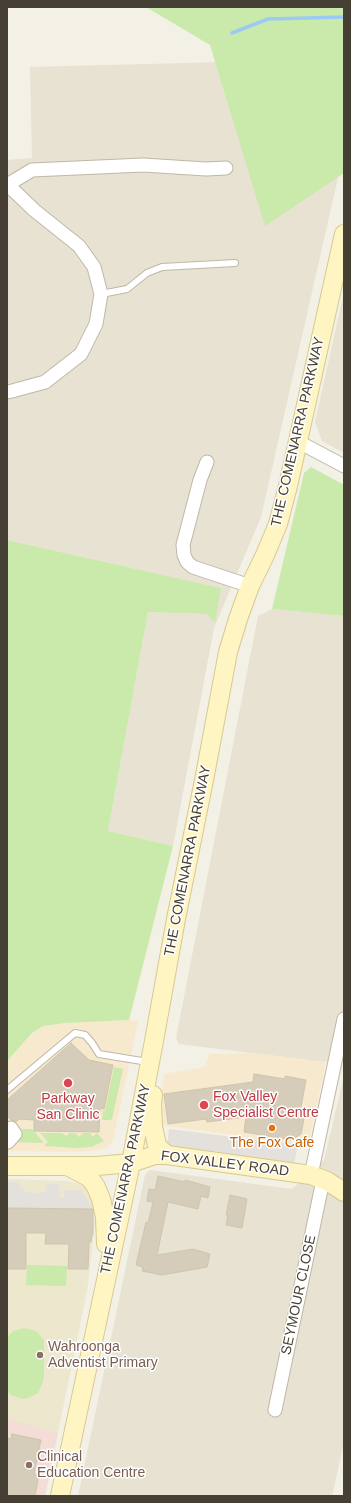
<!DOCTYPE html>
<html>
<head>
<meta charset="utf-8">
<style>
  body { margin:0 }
  #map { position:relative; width:351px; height:1503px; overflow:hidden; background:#f3f0e5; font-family:Arial,sans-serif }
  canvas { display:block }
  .frame { position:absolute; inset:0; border:8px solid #464034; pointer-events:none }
</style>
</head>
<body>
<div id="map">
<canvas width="351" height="1503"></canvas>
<div class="frame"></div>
</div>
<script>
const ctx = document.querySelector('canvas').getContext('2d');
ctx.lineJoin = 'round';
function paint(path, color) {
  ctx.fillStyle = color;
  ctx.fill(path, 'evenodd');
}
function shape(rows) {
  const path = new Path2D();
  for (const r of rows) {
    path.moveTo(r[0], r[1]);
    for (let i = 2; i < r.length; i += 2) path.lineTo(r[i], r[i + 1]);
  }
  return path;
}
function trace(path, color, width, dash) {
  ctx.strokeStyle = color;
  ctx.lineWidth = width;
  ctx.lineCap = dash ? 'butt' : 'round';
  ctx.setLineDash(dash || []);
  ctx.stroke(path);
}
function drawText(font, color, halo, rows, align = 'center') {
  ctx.font = font + ' Arial,sans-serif';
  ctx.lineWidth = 3;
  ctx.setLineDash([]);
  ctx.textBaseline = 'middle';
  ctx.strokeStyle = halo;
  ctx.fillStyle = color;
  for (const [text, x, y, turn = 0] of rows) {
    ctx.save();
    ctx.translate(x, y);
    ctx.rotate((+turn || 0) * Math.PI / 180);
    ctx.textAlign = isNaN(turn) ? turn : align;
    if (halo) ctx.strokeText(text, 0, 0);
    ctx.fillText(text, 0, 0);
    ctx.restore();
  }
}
paint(shape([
  [344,59,344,151,261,517,214,628,173,846,108,831,148,612,207,614,221,588,7,540,7,160,32,158,30,67],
  [344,292,344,453,322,441,315,422],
  [272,609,344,616,344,1063,316,1061,179,1044,176,1038,258,616],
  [344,1076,344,1442,332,1496,78,1496,145,1175,150,1170,292,1189,324,1160]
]), '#e7e2d2');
paint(shape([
  [129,1020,138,1021,113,1141,104,1149,89,1151,68,1152,7,1151,7,1061,32,1033,43,1026,66,1023],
  [255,1053,326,1062,308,1146,241,1138,241,1136,159,1125,158,1120,164,1074,205,1067,209,1054]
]), '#f7e9ce');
paint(shape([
  [7,1179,68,1181,76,1183,82,1185,89,1192,93,1202,95,1224,87,1291,45,1496,7,1496]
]), '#ede7ce');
paint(shape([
  [7,1419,58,1433,45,1496,7,1496]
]), '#f5ddd7');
paint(shape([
  [146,7,344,7,344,173,265,226,210,45],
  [311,467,344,485,344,616,272,609,304,473],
  [7,540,221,588,215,622,207,614,148,612,108,831,173,846,129,1020,66,1023,43,1026,32,1033,7,1061],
  [114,1067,123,1069,112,1119,110,1120,102,1120,103,1111,105,1110],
  [22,1129,32,1129,44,1143,8,1142],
  [40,1133,62,1133,66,1136,70,1133,75,1133,79,1137,83,1133,90,1133,93,1137,97,1133,104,1141,91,1147,77,1148,44,1146,48,1142],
  [27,1265,67,1266,66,1286,26,1285],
  [24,1328,36,1331,44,1340,44,1376,43,1382,38,1393,28,1398,22,1399,11,1395,7,1391,7,1338,13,1331]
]), '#c9eaab');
paint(shape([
  [169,1129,298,1145,294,1164,167,1147,167,1144],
  [7,1182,17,1182,25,1192,41,1193,46,1191,47,1184,59,1184,60,1198,64,1198,64,1190,81,1190,93,1209,7,1208,7,1218]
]), '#e4e1dd');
trace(shape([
  [232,33,268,19,344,17]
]), '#9dcaf3', 3.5);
const building = shape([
  [71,1043,89,1060,113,1065,104,1109,100,1108,99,1132,34,1131,34,1120,19,1119,16,1122,11,1120,7,1116,7,1100,71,1043],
  [254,1074,285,1079,285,1076,306,1080,299,1118,304,1119,301,1134,292,1140,244,1132,246,1117,207,1122,206,1119,168,1124,164,1094,253,1082,254,1074],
  [158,1176,185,1182,185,1180,210,1187,208,1198,201,1196,198,1209,168,1202,157,1255,193,1249,210,1254,207,1267,162,1275,142,1271,143,1267,136,1265,146,1222,148,1223,153,1202,147,1201,149,1189,155,1190,158,1176],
  [230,1195,247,1199,242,1228,226,1225,228,1215,226,1215,230,1195],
  [7,1208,93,1209,93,1235,92,1235,91,1242,89,1242,88,1269,68,1269,69,1244,45,1244,46,1233,26,1233,26,1269,7,1269,7,1208],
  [12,1434,41,1440,34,1474,39,1475,35,1496,7,1496,7,1438,11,1439,12,1434]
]);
paint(building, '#d5ccb9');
trace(building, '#d0c5ac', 1);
const lane = shape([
  [101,294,127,289,147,273,162,267,235,263],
  [7,1090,75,1033,85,1035,92,1043,99,1054,148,1062]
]);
const street = shape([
  [7,184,34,210,79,246,94,267,101,294,96,324,81,354,45,382,12,391,7,392],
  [7,185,32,170,143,165,206,169,226,168],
  [297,441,344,466],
  [207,462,200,480,183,545,184,555,187,562,193,567,250,586],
  [7,1132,11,1128,15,1134,8,1142,7,1140],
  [311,1175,344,1019],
  [275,1410,323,1180]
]);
const secondary = shape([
  [153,1095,152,1104,153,1127,157,1145,160,1149,167,1155],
  [7,1166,97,1166,131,1163,155,1155,167,1155,311,1175,327,1181,344,1192],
  [69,1167,90,1178,96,1187,101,1199,105,1217,106,1244],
  [60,1496,131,1163,154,1041,176,919,205,775,228,652,238,619,250,586,265,555,278,524,288,486,344,234]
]);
trace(lane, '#bfb8a7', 8);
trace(street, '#bfb8a7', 15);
trace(secondary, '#d6c992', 20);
trace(lane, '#fff', 6);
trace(street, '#fff', 13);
trace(secondary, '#fff5c3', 18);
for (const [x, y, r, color] of [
  [68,1083,5,"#e0444e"],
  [204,1105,5,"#e0444e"],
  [272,1128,4,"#e8710a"],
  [40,1355,4,"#8d6e63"],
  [29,1465,4,"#8d6e63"]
]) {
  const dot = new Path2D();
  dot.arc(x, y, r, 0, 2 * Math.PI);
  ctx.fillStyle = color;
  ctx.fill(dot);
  trace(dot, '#fff', 1.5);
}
drawText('14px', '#464034', '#fff', [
  ["THE COMENARRA PARKWAY",298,432,-77],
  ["THE COMENARRA PARKWAY",188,861,-79],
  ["FOX VALLEY ROAD",225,1164,7],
  ["THE COMENARRA PARKWAY",126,1179,-78],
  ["SEYMOUR CLOSE",299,1295,-78]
]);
drawText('14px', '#be3a42', '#fff', [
  ["Fox Valley",213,1097],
  ["Specialist Centre",213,1113],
  ["Parkway",68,1099,"center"],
  ["San Clinic",68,1115,"center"]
], 'left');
drawText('14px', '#c56008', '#fff', [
  ["The Fox Cafe",272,1143]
]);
drawText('14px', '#785e54', '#fff', [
  ["Wahroonga",48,1347],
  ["Adventist Primary",48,1363],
  ["Clinical",37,1457],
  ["Education Centre",37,1473]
], 'left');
</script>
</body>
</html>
